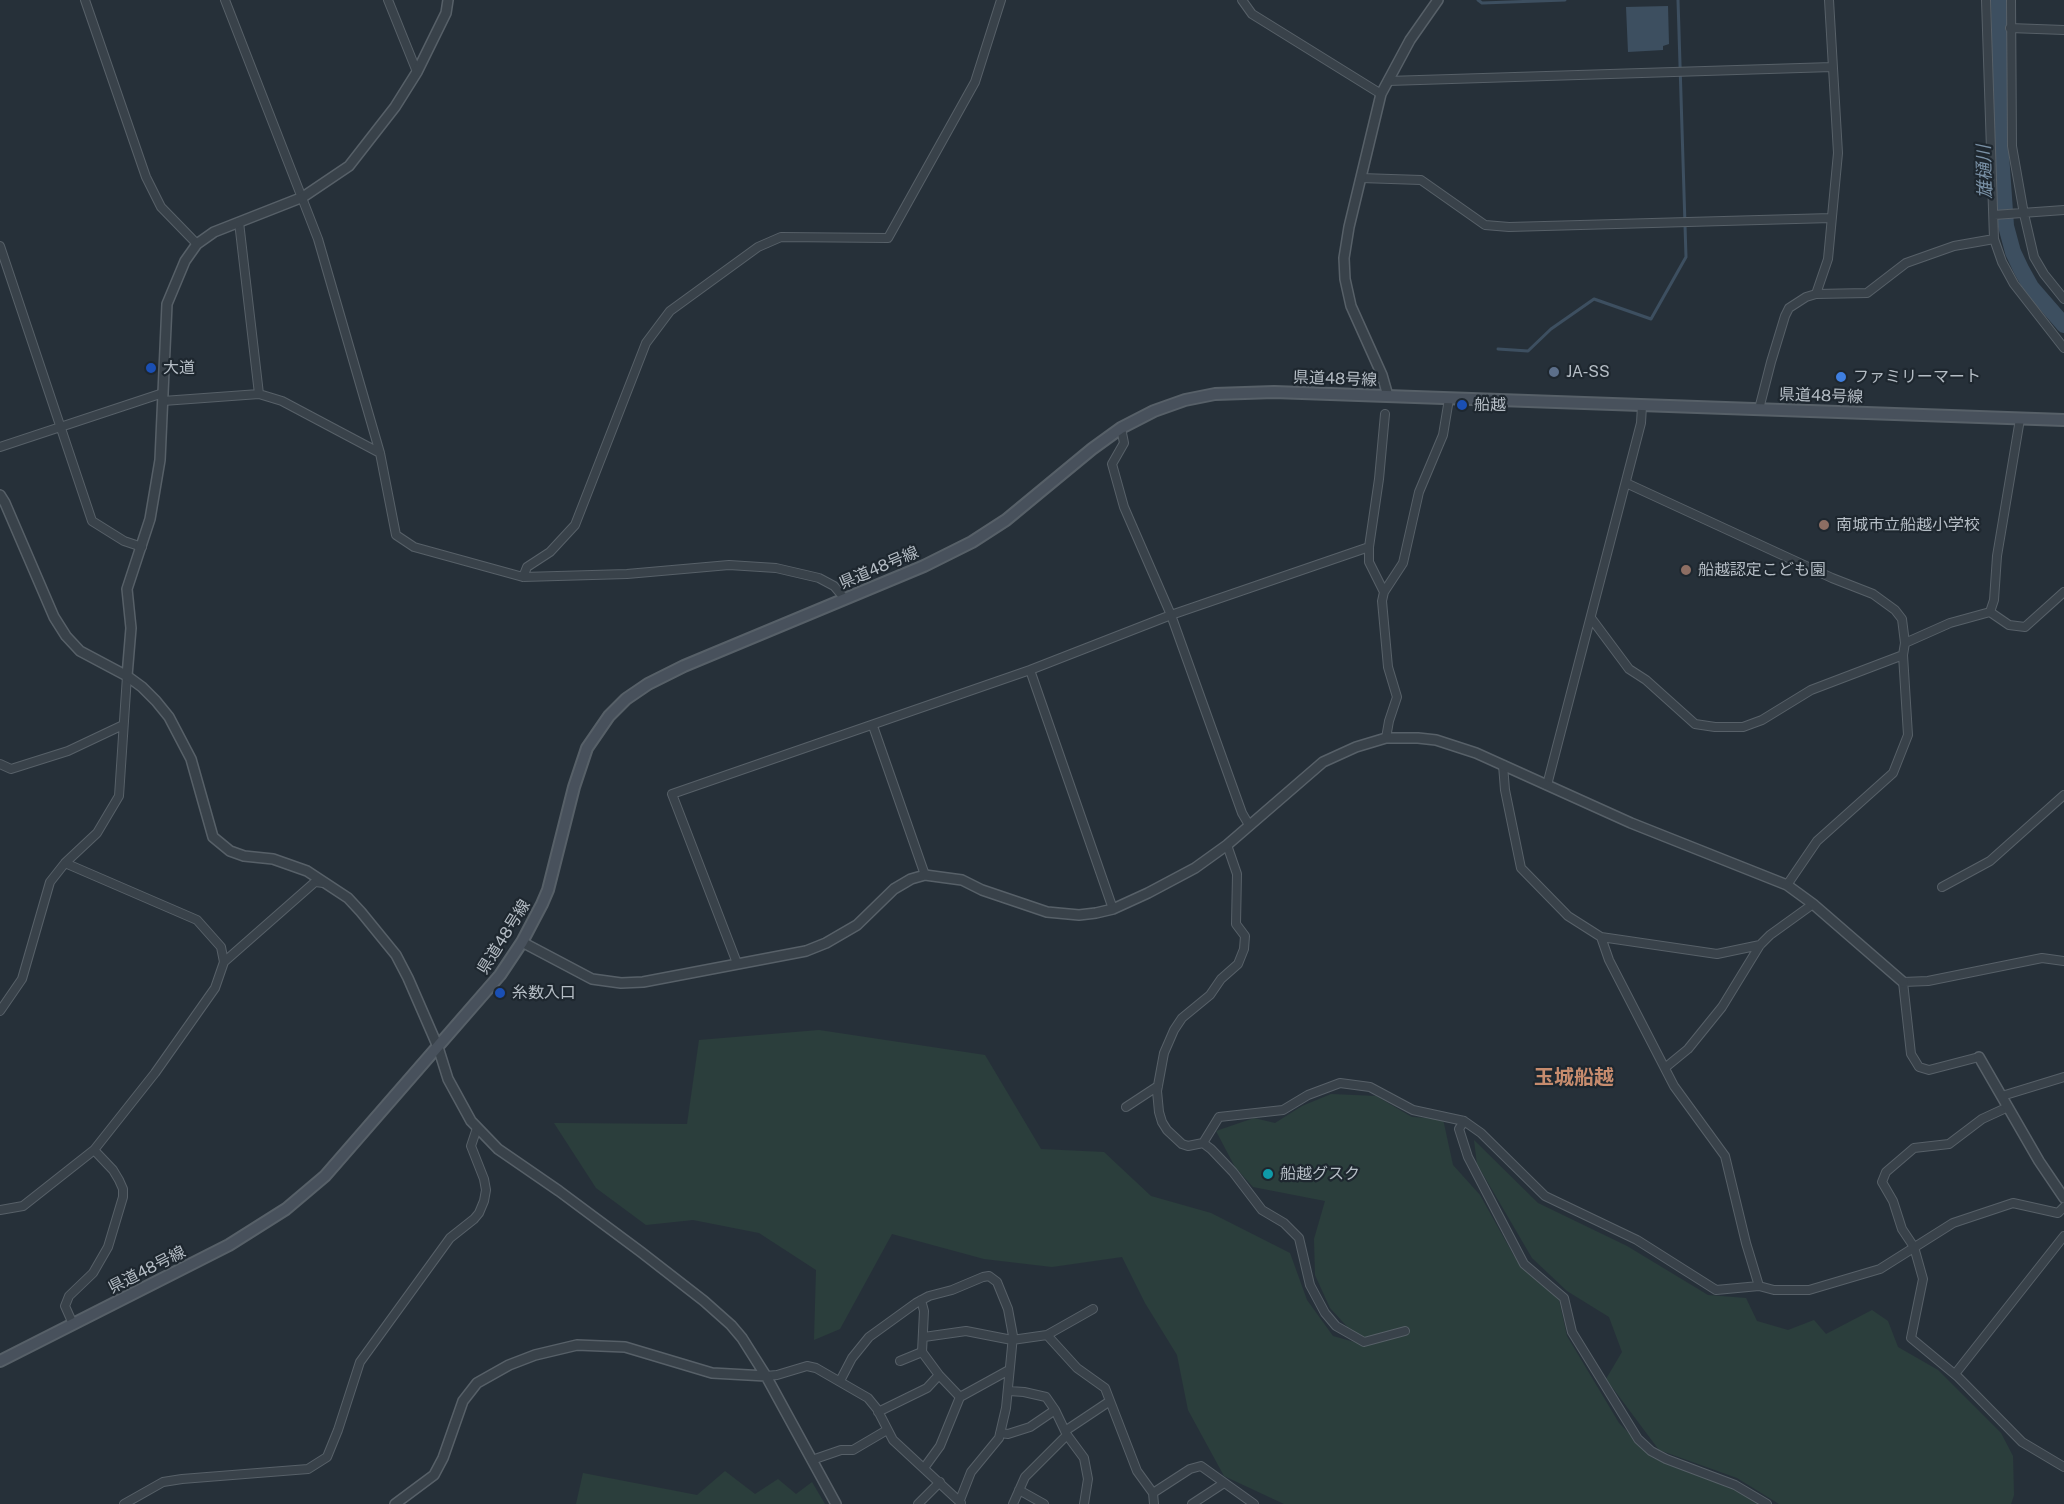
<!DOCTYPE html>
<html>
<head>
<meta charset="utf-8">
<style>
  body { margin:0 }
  canvas { display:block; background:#263039 }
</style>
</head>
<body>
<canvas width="2064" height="1504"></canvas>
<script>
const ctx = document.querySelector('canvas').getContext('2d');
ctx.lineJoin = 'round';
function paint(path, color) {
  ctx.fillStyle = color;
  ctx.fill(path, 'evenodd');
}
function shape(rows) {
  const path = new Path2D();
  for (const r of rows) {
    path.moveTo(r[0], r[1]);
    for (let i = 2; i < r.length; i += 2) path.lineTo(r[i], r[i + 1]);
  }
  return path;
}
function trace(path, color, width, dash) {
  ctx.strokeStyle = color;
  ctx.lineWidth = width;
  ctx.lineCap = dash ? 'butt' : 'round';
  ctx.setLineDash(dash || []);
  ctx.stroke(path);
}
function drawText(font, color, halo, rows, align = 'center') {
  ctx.font = font + ' "Public Sans","Noto Sans JP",sans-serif';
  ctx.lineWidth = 4.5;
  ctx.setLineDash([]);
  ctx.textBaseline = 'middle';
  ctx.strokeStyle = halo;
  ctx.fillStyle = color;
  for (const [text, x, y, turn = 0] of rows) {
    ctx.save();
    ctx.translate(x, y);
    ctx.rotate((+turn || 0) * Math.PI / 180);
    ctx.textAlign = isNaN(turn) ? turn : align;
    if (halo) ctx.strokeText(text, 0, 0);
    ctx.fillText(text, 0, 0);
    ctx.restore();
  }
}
paint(shape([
  [819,1030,985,1055,1041,1149,1104,1152,1151,1196,1211,1213,1290,1253,1307,1300,1333,1336,1365,1345,1407,1329,1364,1338,1353,1333,1330,1308,1315,1275,1314,1239,1325,1201,1253,1187,1235,1167,1216,1131,1254,1118,1275,1123,1302,1106,1331,1094,1376,1096,1412,1117,1443,1119,1453,1165,1480,1195,1514,1256,1531,1274,1550,1284,1559,1300,1567,1336,1619,1423,1653,1458,1738,1491,1759,1504,1284,1504,1224,1476,1188,1410,1177,1355,1145,1303,1122,1257,1052,1267,984,1259,892,1234,840,1329,814,1340,816,1270,759,1233,693,1220,646,1225,596,1188,554,1123,687,1124,699,1040],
  [1474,1140,1538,1203,1627,1246,1708,1295,1746,1298,1757,1321,1788,1330,1814,1320,1826,1334,1872,1310,1888,1321,1898,1347,1938,1370,2001,1433,2013,1456,2014,1495,2011,1504,1779,1504,1737,1478,1659,1450,1606,1379,1622,1352,1609,1317,1567,1291,1532,1258,1477,1164],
  [725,1471,755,1494,778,1479,796,1494,812,1482,825,1504,576,1504,583,1473,697,1495]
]), '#2b3e3c');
paint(shape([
  [1668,6,1669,44,1663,46,1663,50,1628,52,1626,7]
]), '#3d4f60');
trace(shape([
  [1478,0,1482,3,1565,0],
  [1498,349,1528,351,1551,329,1594,299,1651,319,1686,257,1678,0]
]), '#3d4f60', 3);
trace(shape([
  [1999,0,2001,154,2006,226,2013,252,2021,269,2031,287,2064,325]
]), '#3d4f60', 16);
const minor = shape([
  [85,0,146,177,161,207,197,244],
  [225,0,318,239,380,453,396,535,414,547,523,577,627,574,729,565,776,568,819,578,834,586,845,599],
  [388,0,417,72],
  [1242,0,1252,14,1381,94],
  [1986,0,1994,239,2002,262,2014,284,2064,348],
  [2011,0,2012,146,2024,214,2034,257,2044,274,2064,299],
  [2010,28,2064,30],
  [1388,81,1832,67],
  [1361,178,1421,180,1485,225,1509,227,1831,218],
  [1994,215,2064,210],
  [239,222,259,394],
  [0,246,92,521,124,541,142,547],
  [1816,294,1828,259,1838,153,1829,0],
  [163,401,259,394,282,401,380,453],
  [1759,409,1771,362,1785,316,1789,308,1806,297,1816,294,1867,293,1906,263,1954,246,1994,239],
  [1121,428,1124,443,1112,464,1124,507,1171,615,1242,813,1249,825],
  [0,447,163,393],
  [1626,483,1832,578,1873,594,1895,610,1902,619,1905,643],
  [523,577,527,567,550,552,575,525,646,343,670,311,758,247,781,237,888,238,975,82,1001,0],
  [1384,592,1369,562,1369,547,1379,479,1385,414],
  [1990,612,1994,600,1997,556,2020,419],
  [1990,612,2009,625,2025,627,2064,592],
  [1591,618,1629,669,1646,680,1695,724,1715,727,1743,727,1762,720,1811,690,1903,655,1905,643,1950,623,1990,612],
  [1030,670,1113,909],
  [873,726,925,875],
  [1386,738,1389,721,1397,697,1388,667,1382,601,1384,592,1403,563,1419,492,1443,435,1449,399],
  [0,764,11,769,68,751,123,725],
  [1503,765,1505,790,1521,868,1568,916,1601,937,1717,954,1760,945],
  [1547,785,1641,423,1642,406],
  [1227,845,1237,874,1236,924,1245,936,1244,949,1238,964,1221,979,1210,995,1182,1018,1174,1030,1164,1053,1157,1091,1159,1112,1162,1122,1167,1130,1182,1144,1188,1146,1203,1143,1219,1117,1283,1110,1308,1095,1340,1083,1370,1087,1413,1110,1464,1121,1481,1133,1545,1196,1637,1240,1716,1290,1759,1286,1774,1290,1809,1290,1880,1269,1953,1223,2013,1203,2058,1213,2064,1207],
  [1787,885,1817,841,1893,773,1908,735,1903,655],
  [1942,887,1990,861,2064,795],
  [1601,937,1609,960,1674,1086,1725,1156,1746,1243,1759,1286],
  [224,962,315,882,324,883],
  [737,963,672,794,1030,670,1171,615,1369,547],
  [0,1011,22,979,50,882,65,863,97,833,119,796,127,676],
  [1979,1057,1929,1070,1919,1067,1911,1054,1903,982,1928,981,2042,958,2064,961],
  [1666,1067,1688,1049,1722,1007,1760,945,1770,935,1813,904],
  [2002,1096,2064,1077],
  [1126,1107,1158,1086],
  [2008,1107,1982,1119,1949,1144,1914,1148,1886,1172,1882,1182,1893,1201,1902,1229,1914,1247,1923,1279,1911,1338,1958,1377,2022,1442,2064,1467],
  [1464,1121,1459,1129,1468,1157,1524,1264,1564,1298,1572,1332,1638,1439,1651,1451,1666,1459,1735,1485,1767,1504],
  [1203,1143,1211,1149,1233,1172,1262,1210,1284,1223,1299,1238,1310,1285,1325,1313,1336,1326,1364,1342,1405,1331],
  [0,1210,23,1206,94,1150,155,1073,215,988,224,962,221,947,197,920,65,863],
  [921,1300,924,1311,922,1352,939,1375,960,1397],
  [73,1324,65,1306,69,1296,93,1273,108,1247,123,1197,123,1189,119,1180,113,1170,94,1150],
  [1047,1335,1077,1368,1105,1388,1137,1471,1153,1493,1154,1504],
  [924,1337,966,1331,1012,1340,1047,1335,1093,1309],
  [900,1361,922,1352],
  [1955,1374,2064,1236],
  [766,1376,777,1375,807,1366,816,1368,868,1398,877,1409,893,1440,961,1503],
  [840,1381,852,1358,869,1337,916,1303,929,1296,952,1290,983,1277,989,1276,997,1282,1008,1309,1013,1336,1006,1408,999,1438,971,1472,960,1500],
  [1009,1391,1024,1392,1046,1397,1055,1410,1067,1435,1084,1458,1088,1479,1084,1504],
  [878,1412,927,1388,939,1375],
  [1065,1431,1110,1401],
  [1000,1433,1008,1434,1030,1427,1055,1410],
  [812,1460,841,1450,853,1450,887,1430],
  [924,1468,940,1446,960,1397,1009,1370],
  [1019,1490,1044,1504],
  [1153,1493,1190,1469,1201,1466,1254,1504],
  [124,1504,163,1482,182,1479,308,1469,327,1457,338,1430,360,1362,450,1238,474,1219,479,1213,484,1201,486,1190,484,1179,471,1146,477,1128],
  [918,1504,940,1482],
  [1013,1504,1025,1477,1067,1435],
  [1192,1504,1224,1483]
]);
const tertiary = shape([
  [1388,396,1382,375,1351,306,1345,279,1344,258,1349,227,1381,94,1410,40,1438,0],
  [0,495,5,503,54,617,66,636,80,651,127,676,142,687,156,701,169,717,191,759,213,837,230,851,244,856,273,859,307,871,348,898,361,912,396,955,408,978,438,1047,448,1079,471,1121,498,1149,559,1191,641,1252,704,1301,731,1325,742,1338,766,1376,836,1504],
  [127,676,131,628,127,589,150,519,160,460,167,304,185,261,197,244,214,232,303,197,349,166,395,107,417,72,446,13,448,0],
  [522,942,592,979,621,983,643,982,806,951,826,943,857,925,894,889,911,879,925,875,962,880,982,890,1047,912,1079,915,1096,913,1113,909,1148,893,1195,868,1227,845,1323,762,1356,747,1386,738,1418,738,1436,740,1476,753,1631,823,1787,885,1813,904,1903,982],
  [1979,1057,2039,1161,2064,1198],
  [395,1504,434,1475,443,1458,463,1401,477,1383,509,1365,535,1355,577,1345,625,1347,712,1373,766,1376]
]);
const secondary = shape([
  [0,1361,229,1245,286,1209,325,1176,500,975,522,942,542,904,548,890,574,787,587,748,609,716,626,699,648,684,684,666,924,566,972,542,1006,520,1092,449,1121,428,1154,411,1185,400,1215,394,1274,392,2064,420]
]);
trace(minor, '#576068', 10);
trace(tertiary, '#576068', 12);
trace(secondary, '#576068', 14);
trace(minor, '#39424a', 8);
trace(tertiary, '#39424a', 9);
trace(secondary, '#48515c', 10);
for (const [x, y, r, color] of [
  [151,368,6,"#1a4fb4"],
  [1554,372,6,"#5c6f8a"],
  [1841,377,6,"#3f7fe0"],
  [1462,405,6,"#1a4fb4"],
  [1824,525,6,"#8d6e63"],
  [1686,570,6,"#8d6e63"],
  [500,993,6,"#1a4fb4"],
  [1268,1174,6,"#0f9aa8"]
]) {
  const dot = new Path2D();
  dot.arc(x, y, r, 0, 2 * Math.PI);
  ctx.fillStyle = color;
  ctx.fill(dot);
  trace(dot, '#1e272f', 2);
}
drawText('16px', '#b5bdc5', '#1e272f', [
  ["大道",163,368],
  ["JA-SS",1566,372],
  ["ファミリーマート",1853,377],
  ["船越",1474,405],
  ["南城市立船越小学校",1836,525],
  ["船越認定こども園",1698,570],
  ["糸数入口",512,993],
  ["船越グスク",1280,1174]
], 'left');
drawText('16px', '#b5bdc5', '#1e272f', [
  ["県道48号線",1335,379,2],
  ["県道48号線",1821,396,2],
  ["県道48号線",879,568,-23],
  ["県道48号線",504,937,-58],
  ["県道48号線",147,1270,-27]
]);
drawText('italic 18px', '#7990a5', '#1e272f', [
  ["雄樋川",1985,172,-92]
]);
drawText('bold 20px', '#c78c6e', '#1e272f', [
  ["玉城船越",1574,1078]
]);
</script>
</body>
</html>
